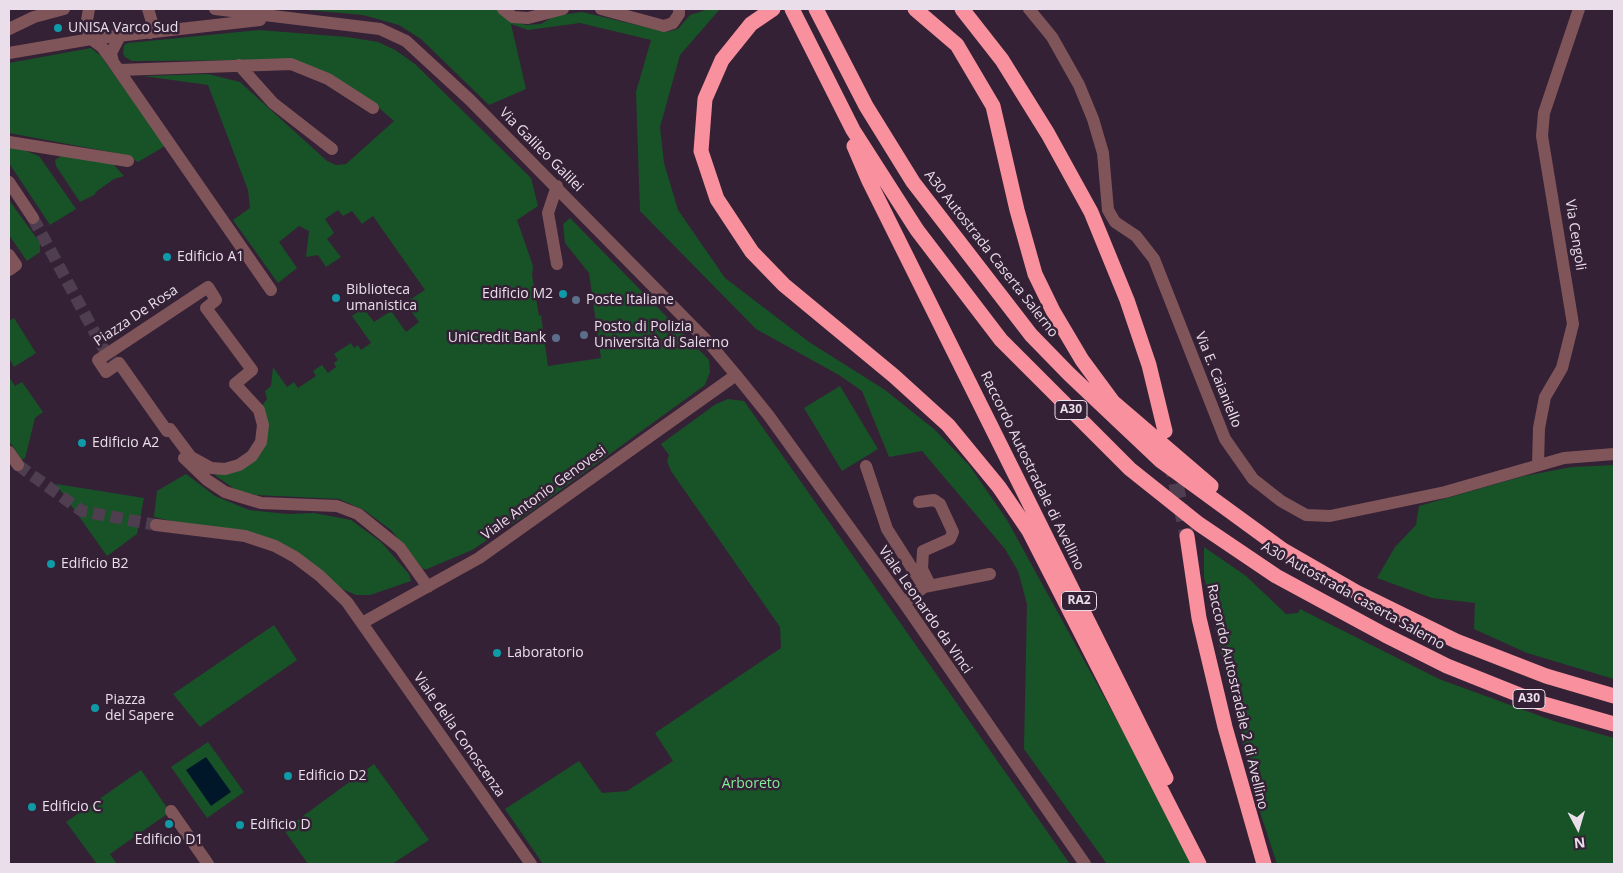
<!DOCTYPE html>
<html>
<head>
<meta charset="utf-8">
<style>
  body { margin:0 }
  #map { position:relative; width:1623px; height:873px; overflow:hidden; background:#342135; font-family:"Open Sans",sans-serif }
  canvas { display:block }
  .frame { position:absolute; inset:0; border:10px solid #eadeeb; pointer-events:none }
  .north { position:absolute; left:1553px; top:803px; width:50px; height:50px; -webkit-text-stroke:4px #342135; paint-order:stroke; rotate:174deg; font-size:14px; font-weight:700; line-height:20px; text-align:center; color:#eadeeb }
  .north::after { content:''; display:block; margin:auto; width:18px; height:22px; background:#eadeeb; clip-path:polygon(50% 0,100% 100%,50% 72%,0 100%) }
</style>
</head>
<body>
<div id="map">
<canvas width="1623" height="873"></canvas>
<div class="frame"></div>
<div class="north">N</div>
</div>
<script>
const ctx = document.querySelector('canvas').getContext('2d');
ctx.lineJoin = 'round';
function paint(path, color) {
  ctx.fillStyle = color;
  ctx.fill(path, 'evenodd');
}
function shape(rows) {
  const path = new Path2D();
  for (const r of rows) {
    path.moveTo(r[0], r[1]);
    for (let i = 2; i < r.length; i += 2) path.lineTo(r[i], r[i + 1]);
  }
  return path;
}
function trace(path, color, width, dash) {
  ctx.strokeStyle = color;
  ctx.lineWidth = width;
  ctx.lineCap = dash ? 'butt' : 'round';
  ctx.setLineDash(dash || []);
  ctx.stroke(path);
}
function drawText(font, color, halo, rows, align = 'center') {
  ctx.font = font + ' "Open Sans",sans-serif';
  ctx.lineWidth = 5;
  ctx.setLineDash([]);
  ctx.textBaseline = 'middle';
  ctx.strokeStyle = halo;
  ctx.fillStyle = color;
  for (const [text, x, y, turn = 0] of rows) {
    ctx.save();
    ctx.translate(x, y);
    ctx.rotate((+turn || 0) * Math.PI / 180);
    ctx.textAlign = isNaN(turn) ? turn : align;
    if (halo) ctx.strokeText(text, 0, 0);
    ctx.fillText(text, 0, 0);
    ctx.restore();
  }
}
paint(shape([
  [296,9,496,9,511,20,526,25,541,24,554,16,582,12,666,32,678,29,690,15,709,9,720,9,680,55,660,127,664,163,678,210,725,278,809,342,885,390,934,429,969,465,1007,520,1196,864,1107,864,1024,749,1027,604,1018,571,1005,549,922,451,889,457,862,391,839,375,756,329,640,211,636,92,651,40,580,23,528,30,511,24,526,89,489,105,421,39,399,25,363,15],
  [259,30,347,37,378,42,395,50,415,64,531,178,538,206,517,220,533,266,532,275,539,316,541,315,548,366,601,358,589,273,565,243,563,224,570,218,709,360,710,372,705,385,526,515,472,550,427,569,423,569,391,530,364,510,339,499,256,495,236,490,216,476,211,468,225,469,261,442,259,410,267,399,265,391,271,386,273,367,287,387,294,382,298,388,316,376,313,371,322,365,328,373,336,367,334,363,338,360,334,354,351,343,354,348,358,345,361,350,371,343,352,316,363,308,374,322,391,311,406,332,419,322,405,303,425,290,373,216,362,224,352,211,343,216,338,210,325,219,334,233,327,239,341,257,326,267,318,255,306,257,309,231,299,226,279,242,297,268,278,283,233,220,250,208,248,190,208,85,143,76,208,74,240,82,327,161,336,165,346,164,394,121,370,100,283,60,132,61,125,57,123,53,124,45,128,43],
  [91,48,101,56,165,146,138,162,126,155,9,133,9,63],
  [9,148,21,149,39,156,76,209,50,225,9,163],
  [61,156,112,163,124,176,114,179,97,191,94,195,80,202,56,166,55,160],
  [9,200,40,243,40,252,27,261,9,235],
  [14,318,36,353,14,367,9,358,9,321],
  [9,377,15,386,22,382,43,412,35,418,25,458,22,460,9,441],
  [840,386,878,449,842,471,804,408],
  [728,399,744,401,1070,864,543,864,505,809,579,761,602,793,627,791,673,761,655,733,781,648,780,627,671,471,667,461,669,455,661,444,716,404],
  [1614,465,1614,679,1527,653,1474,629,1475,603,1432,598,1377,578,1395,547,1416,525,1419,506,1524,476,1572,467],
  [186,474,215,496,249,510,287,514,314,513,351,520,381,542,409,574,411,581,370,595,356,595,342,589,293,549,154,517,157,491],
  [56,484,144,498,137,534,107,556],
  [1204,547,1246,576,1286,614,1298,613,1300,609,1439,679,1554,721,1614,738,1614,864,1277,864,1261,815,1225,673,1204,577],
  [274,625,297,660,200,727,173,694],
  [208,742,244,792,207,818,171,767],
  [374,764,429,840,392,864,308,864,284,830],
  [141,770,170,812,110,854,117,864,97,864,66,822]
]), '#185328');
paint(shape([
  [206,757,231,792,211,806,186,770]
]), '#00172a');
trace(shape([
  [33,218,102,346,122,374],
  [18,465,82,511,156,525]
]), '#4f3d50', 12, [12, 6]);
trace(shape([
  [1171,461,1187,536]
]), '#4f3d50', 15, [15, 8]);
trace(shape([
  [89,9,86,26,91,39],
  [148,9,152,22,150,33],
  [215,9,380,29,406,41,470,100,709,343,736,375,769,416,904,603,1085,864],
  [503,9,513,17,528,18,563,9],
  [601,9,664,26,673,23,679,14,679,9],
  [1029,9,1052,37,1079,85,1093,119,1103,153,1108,210,1115,222,1136,236,1154,259,1225,439,1253,479,1281,501,1306,515,1330,516,1445,492,1564,458,1614,454],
  [9,29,34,17,64,9],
  [91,39,102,47,113,62,111,53,120,36],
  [9,53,91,39,260,20],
  [113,62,271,290],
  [239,65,273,103,332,149],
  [119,70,291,64,328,79,373,108],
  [9,142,128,161],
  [9,182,33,218],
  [557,186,548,213,557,264],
  [9,255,16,265,9,270],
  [208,287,216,300,206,308,252,370,235,384,259,410,263,425,261,442,252,456,239,465,225,469,211,468,191,457,170,429,167,431,119,363,106,372,98,360,208,287],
  [9,452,18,465],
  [184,458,207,480,225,492,241,497,261,503,337,506,358,514,400,548,428,587],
  [1538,465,1539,428,1545,397,1562,368,1573,324,1542,136,1544,113,1579,9],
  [866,466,887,529,924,587,904,603],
  [919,502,934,500,940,504,953,532,950,539,923,551,922,569,929,583],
  [156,525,245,536,275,546,295,557,320,576,347,602,531,864],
  [924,587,990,574],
  [362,623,479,558,736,375],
  [171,811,208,864]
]), '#80555a', 12);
trace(shape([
  [773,9,751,24,722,60,705,99,701,151,717,199,752,252,784,285,894,376,948,425,999,487,1029,531,1199,864],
  [792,9,853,130,917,230,1001,340,1130,469,1199,524,1276,576,1385,635,1447,666,1537,702,1614,724],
  [816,9,866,106,913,182,1031,335,1069,374,1161,461,1283,550,1356,592,1456,641,1546,676,1614,696],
  [915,9,957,45,993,106,1017,210,1035,274,1053,311,1082,360,1113,402,1211,486],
  [962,9,1002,60,1048,134,1091,212,1127,300,1149,365,1165,431],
  [854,146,869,181,1166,778],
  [1187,536,1199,618,1225,727,1264,864]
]), '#f8909d', 15);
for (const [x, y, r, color] of [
  [58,28,5,"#0f9aa8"],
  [167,257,5,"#0f9aa8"],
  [563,294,5,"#0f9aa8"],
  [336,298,5,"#0f9aa8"],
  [576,300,5,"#5c6f8a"],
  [584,335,5,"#5c6f8a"],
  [556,338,5,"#5c6f8a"],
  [82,443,5,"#0f9aa8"],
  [51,564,5,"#0f9aa8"],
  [497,653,5,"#0f9aa8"],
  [95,708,5,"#0f9aa8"],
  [288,776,5,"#0f9aa8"],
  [32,807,5,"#0f9aa8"],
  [169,824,5,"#0f9aa8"],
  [240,825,5,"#0f9aa8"]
]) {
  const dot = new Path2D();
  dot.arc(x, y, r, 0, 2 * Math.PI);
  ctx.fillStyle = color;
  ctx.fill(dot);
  trace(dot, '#342135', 2);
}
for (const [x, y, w] of [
  [1071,410,32],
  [1079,601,35],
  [1529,699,32]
]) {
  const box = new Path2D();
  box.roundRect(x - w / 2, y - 9.5, w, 19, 4);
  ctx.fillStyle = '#342135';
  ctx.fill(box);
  trace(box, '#eadeeb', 1);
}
drawText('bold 12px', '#eadeeb', null, [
  ["A30",1071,410],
  ["RA2",1079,601],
  ["A30",1529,699]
]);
drawText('14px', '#eadeeb', '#342135', [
  ["UNISA Varco Sud",68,28],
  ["Edificio A1",177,257],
  ["Biblioteca",346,290],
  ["umanistica",346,306],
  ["Edificio M2",553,294,"right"],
  ["Poste Italiane",586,300],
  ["Posto di Polizia",594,327],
  ["Università di Salerno",594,343],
  ["UniCredit Bank",546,338,"right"],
  ["Edificio A2",92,443],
  ["Edificio B2",61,564],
  ["Laboratorio",507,653],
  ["Piazza",105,700],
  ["del Sapere",105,716],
  ["Edificio D2",298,776],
  ["Edificio C",42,807],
  ["Edificio D",250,825],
  ["Edificio D1",169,840,"center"]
], 'left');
drawText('14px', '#eadeeb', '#342135', [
  ["Via Galileo Galilei",541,150,45],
  ["Via Cengoli",1575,235,81],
  ["A30 Autostrada Caserta Salerno",991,254,52],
  ["Piazza De Rosa",136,316,-34],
  ["Via E. Caianiello",1218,380,68],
  ["Raccordo Autostradale di Avellino",1032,471,64],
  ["Viale Antonio Genovesi",544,493,-36],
  ["A30 Autostrada Caserta Salerno",1353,596,29],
  ["Viale Leonardo da Vinci",925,610,55],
  ["Raccordo Autostradale 2 di Avellino",1237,697,77],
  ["Viale della Conoscenza",459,735,55]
]);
drawText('14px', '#80ed97', '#342135', [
  ["Arboreto",751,784]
]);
</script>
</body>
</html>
